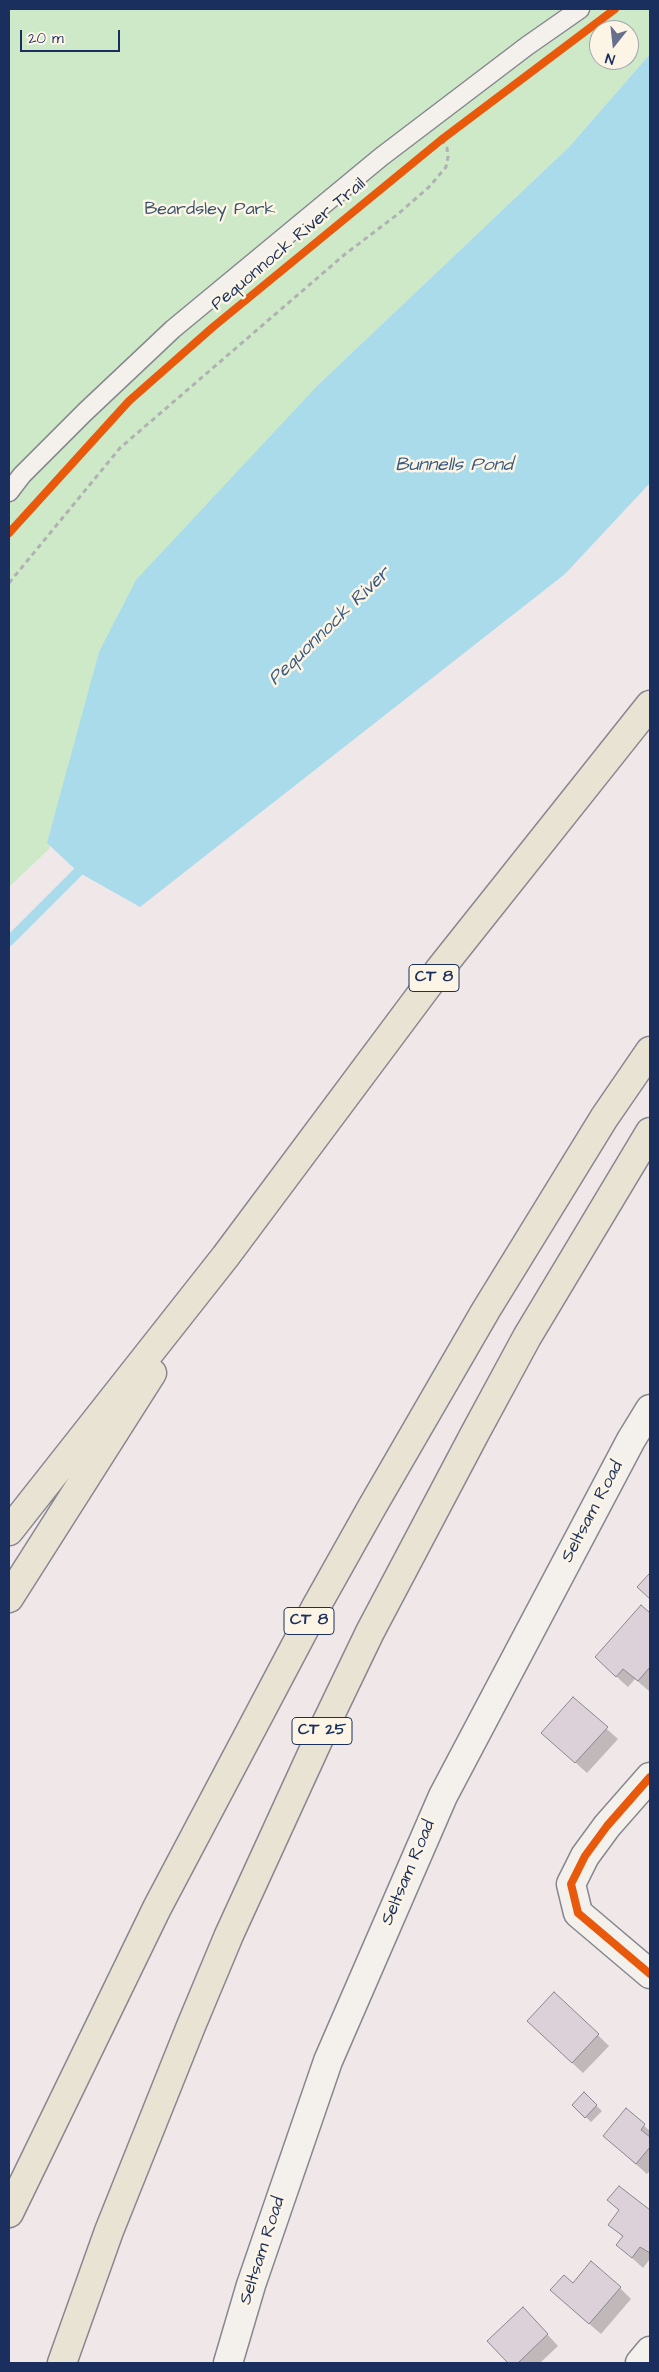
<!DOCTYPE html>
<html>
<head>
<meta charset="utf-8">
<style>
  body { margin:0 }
  #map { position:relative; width:659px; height:2372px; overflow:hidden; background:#f0e7e8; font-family:"Architects Daughter",sans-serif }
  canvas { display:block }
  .frame { position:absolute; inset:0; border:10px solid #1b2f5e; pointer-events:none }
  .north { position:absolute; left:589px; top:20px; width:50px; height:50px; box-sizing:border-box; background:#fcf5e5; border:1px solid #a2a6af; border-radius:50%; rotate:196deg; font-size:14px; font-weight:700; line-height:20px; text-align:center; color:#1b2f5e }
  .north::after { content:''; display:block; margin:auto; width:18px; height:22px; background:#666f8e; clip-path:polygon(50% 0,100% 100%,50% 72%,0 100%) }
  .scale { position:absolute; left:20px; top:30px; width:100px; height:22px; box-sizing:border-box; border:2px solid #1b2f5e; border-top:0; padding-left:6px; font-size:15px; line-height:18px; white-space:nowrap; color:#1b2f5e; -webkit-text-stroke:4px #fcf5e5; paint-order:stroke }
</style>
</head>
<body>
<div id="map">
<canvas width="659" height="2372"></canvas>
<div class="frame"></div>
<div class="north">N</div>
<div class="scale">20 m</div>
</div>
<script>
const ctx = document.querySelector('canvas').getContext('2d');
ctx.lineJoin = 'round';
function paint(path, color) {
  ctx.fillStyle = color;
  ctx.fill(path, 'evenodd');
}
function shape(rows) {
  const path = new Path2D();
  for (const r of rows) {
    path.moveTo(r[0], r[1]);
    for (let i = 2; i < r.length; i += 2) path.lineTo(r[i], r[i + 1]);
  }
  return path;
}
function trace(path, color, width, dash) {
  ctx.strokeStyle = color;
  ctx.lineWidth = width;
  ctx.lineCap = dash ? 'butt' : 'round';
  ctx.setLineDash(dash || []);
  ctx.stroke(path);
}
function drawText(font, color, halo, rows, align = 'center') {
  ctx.font = font + ' "Architects Daughter",sans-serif';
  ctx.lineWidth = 5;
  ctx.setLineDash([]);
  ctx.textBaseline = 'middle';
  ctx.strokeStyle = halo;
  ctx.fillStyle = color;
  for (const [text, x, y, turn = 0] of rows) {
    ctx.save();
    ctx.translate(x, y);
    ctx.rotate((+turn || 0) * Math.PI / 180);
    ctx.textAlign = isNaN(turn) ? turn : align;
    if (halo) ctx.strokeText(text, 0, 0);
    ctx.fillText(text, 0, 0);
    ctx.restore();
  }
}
paint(shape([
  [9,9,650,9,650,54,569,147,319,384,99,652,49,849,9,887],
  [599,30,629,30,629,60,599,60]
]), '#cde9c8');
paint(shape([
  [650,54,650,483,565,574,140,907,78,872,47,843,99,652,136,580,319,384,569,147]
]), '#a9dbeb');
paint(shape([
  [641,1606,650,1615,649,1691,635,1679,628,1687,607,1668],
  [573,1699,618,1739,587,1773,543,1733],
  [539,2032,598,2035,609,2046,583,2073],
  [584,2094,602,2111,591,2122,573,2105],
  [626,2110,650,2131,650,2171,647,2174,604,2136],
  [619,2188,650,2212,650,2259,643,2268,618,2245,624,2238,610,2224,620,2211,609,2200],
  [573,2285,620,2288,631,2299,601,2334,563,2301],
  [534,2320,558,2346,540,2363,509,2363,488,2341]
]), '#0003');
trace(shape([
  [9,941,88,862]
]), '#a9dbeb', 10);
const building = shape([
  [650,1573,650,1599,637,1587,650,1573],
  [641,1605,650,1613,650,1667,638,1681,623,1669,616,1677,595,1657,641,1605],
  [573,1697,608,1727,575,1763,541,1733,573,1697],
  [554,1992,599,2034,572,2063,527,2021,554,1992],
  [584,2092,597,2105,585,2118,572,2105,584,2092],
  [626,2108,645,2124,641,2130,650,2137,650,2147,636,2164,603,2136,626,2108],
  [619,2186,650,2210,650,2253,640,2247,632,2258,616,2245,623,2236,608,2225,619,2210,607,2200,619,2186],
  [591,2261,621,2287,589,2324,550,2290,564,2275,573,2283,591,2261],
  [523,2307,548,2334,518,2363,508,2363,487,2341,523,2307]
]);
paint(building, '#ddd1d9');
trace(building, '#878790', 1);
const lane = shape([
  [9,492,22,475,85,412,173,329,381,157,527,46,580,9]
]);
const street = shape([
  [650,1777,607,1826,585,1856,571,1884,578,1913,650,1974],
  [640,2363,650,2351]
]);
const secondary = shape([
  [228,2363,251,2285,328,2061,443,1796,631,1440,650,1409]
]);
const highway = shape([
  [9,1531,225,1257,440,969,650,705],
  [9,1598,152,1373],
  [9,2213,157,1908,317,1605,372,1507,486,1310,604,1118,650,1051],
  [62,2363,109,2231,191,2026,229,1935,321,1734,370,1632,474,1435,527,1337,650,1132]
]);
trace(lane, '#878790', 21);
trace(street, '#878790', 31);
trace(secondary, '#878790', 31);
trace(highway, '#878790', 31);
trace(shape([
  [9,583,120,448,344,255,398,214,429,187,446,167,448,157,447,148,443,142]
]), '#b1b1b4', 3, [5, 4]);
trace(lane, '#f4f0eb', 18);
trace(street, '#f4f0eb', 28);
trace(secondary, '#f4f0eb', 28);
trace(highway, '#e9e3d4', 28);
trace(shape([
  [9,533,129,401,213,327,441,140,615,9],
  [650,1777,607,1826,585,1856,571,1884,578,1913,650,1974]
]), '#e8590c', 8);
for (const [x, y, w] of [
  [434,978,50],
  [309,1621,50],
  [322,1731,60]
]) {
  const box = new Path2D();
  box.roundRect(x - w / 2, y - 13.5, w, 27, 4);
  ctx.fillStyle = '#fcf5e5';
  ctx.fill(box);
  trace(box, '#1b2f5e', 1);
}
drawText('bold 16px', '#1b2f5e', null, [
  ["CT 8",434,978],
  ["CT 8",309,1621],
  ["CT 25",322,1731]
]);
drawText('18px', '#39546e', '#fcf5e5', [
  ["Beardsley Park",210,210]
]);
drawText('18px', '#1b2f5e', '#fcf5e5', [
  ["Pequonnock River Trail",289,245,-40],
  ["Seltsam Road",593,1512,-62],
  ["Seltsam Road",409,1873,-67],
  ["Seltsam Road",263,2251,-72]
]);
drawText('italic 19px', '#375982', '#fcf5e5', [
  ["Bunnells Pond",454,466],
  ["Pequonnock River",330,627,-44]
]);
</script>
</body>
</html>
